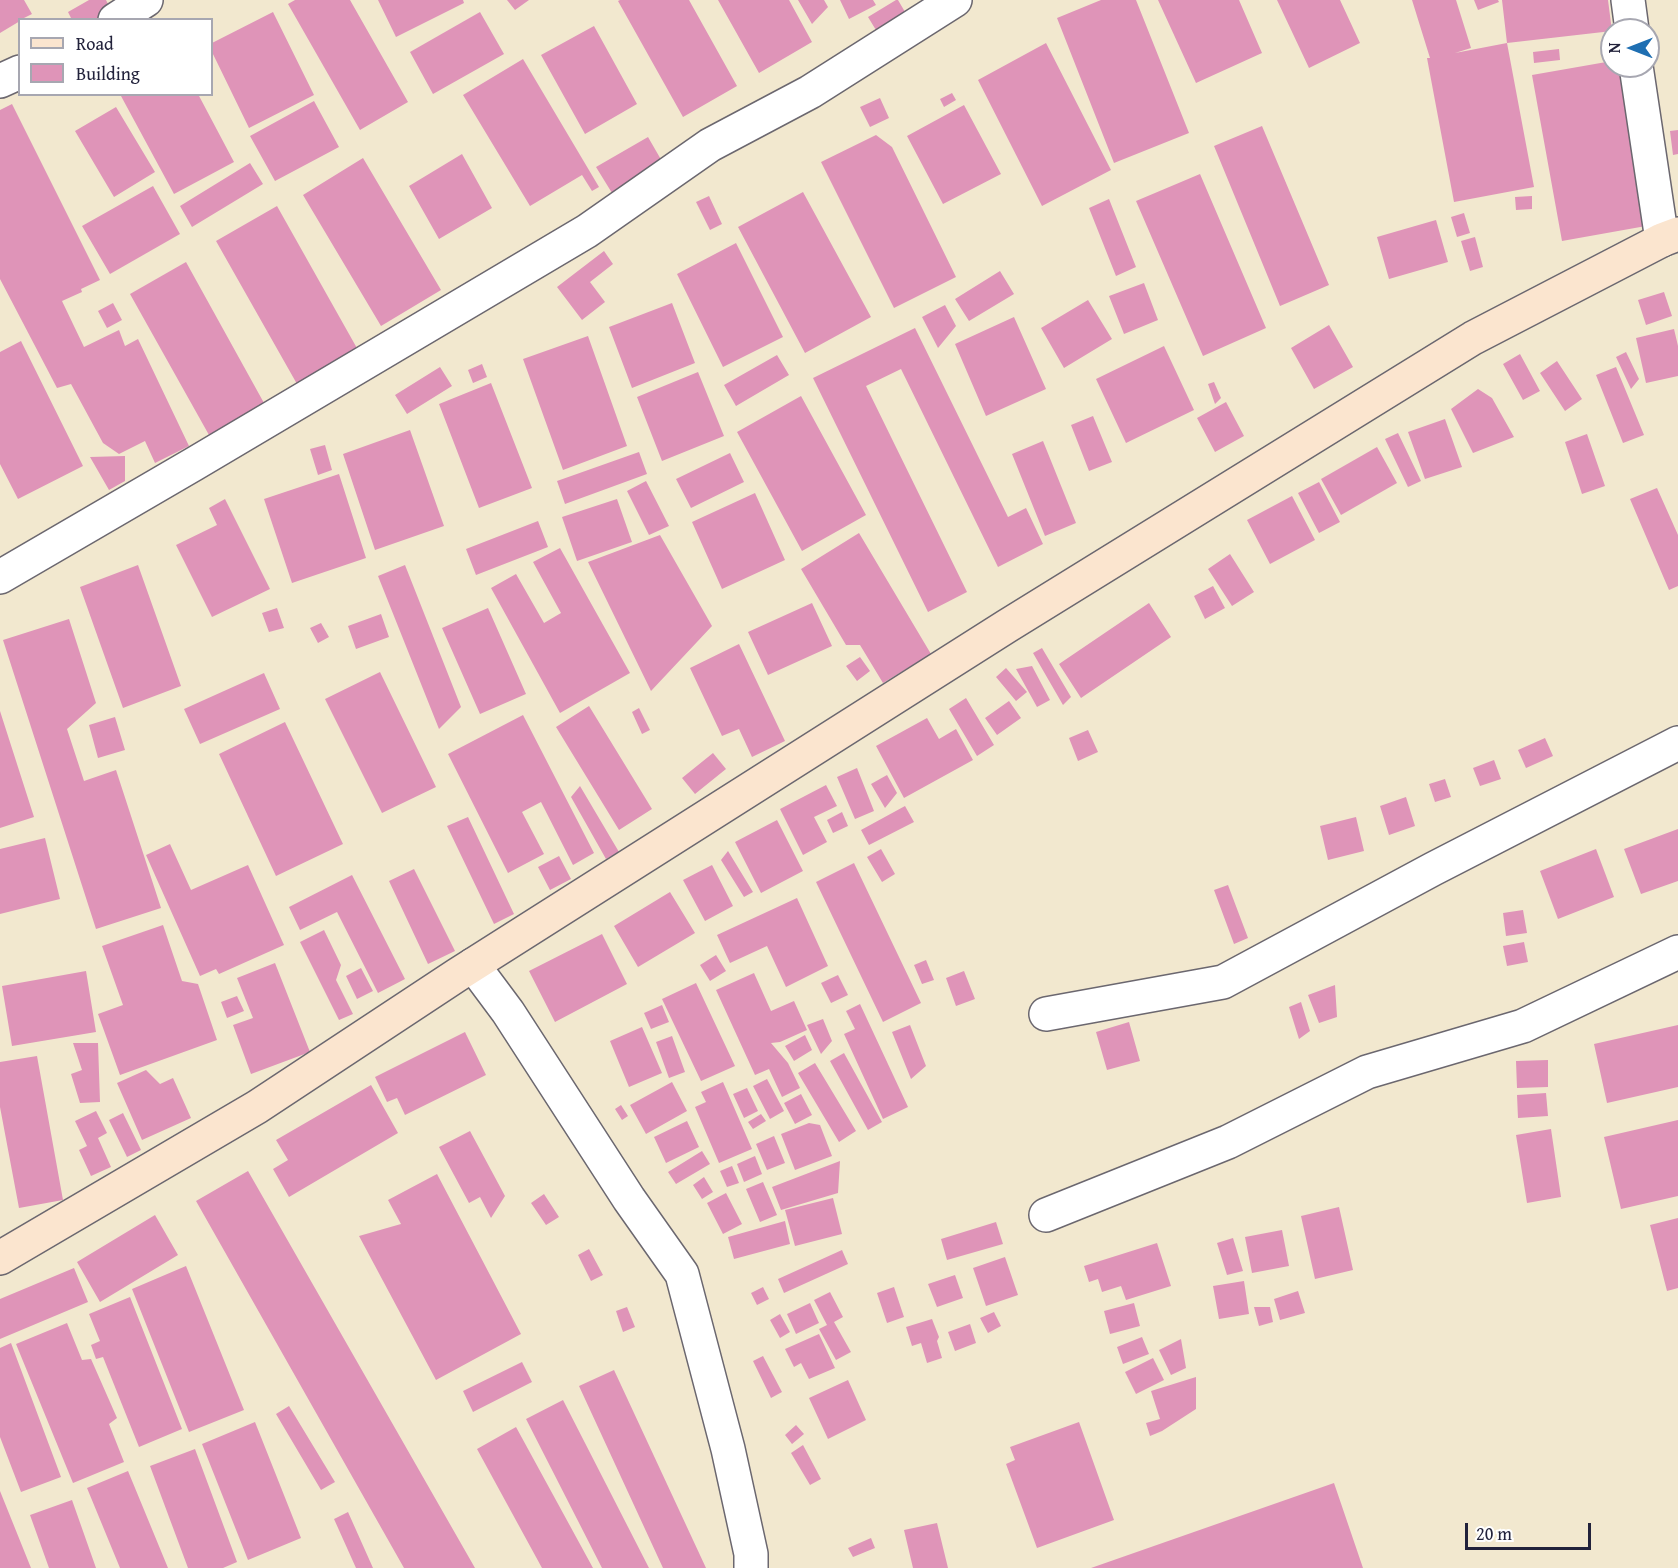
<!DOCTYPE html>
<html>
<head>
<meta charset="utf-8">
<style>
  body { margin:0 }
  #map { position:relative; width:1678px; height:1568px; overflow:hidden; background:#f2e8cf; font-family:"Gentium Book Plus",serif }
  canvas { display:block }
  .legend { position:absolute; left:18px; top:18px; width:195px; height:78px; box-sizing:border-box; background:#fff; border:2px solid #a7a7b1; margin:0; padding:8px 10px; list-style:none; font-size:18px; color:#22223b }
  .legend li { display:flex; align-items:center; gap:12px; height:30px }
  .legend b { width:30px; border:2px solid #a7a7b1 }
  .north { position:absolute; left:1600px; top:18px; width:60px; height:60px; box-sizing:border-box; background:#fff; border:2px solid #a7a7b1; border-radius:50%; rotate:270deg; font-size:16px; font-weight:700; line-height:24px; text-align:center; color:#22223b }
  .north::after { content:''; display:block; margin:auto; width:21px; height:27px; background:#1f6fb2; clip-path:polygon(50% 0,100% 100%,50% 72%,0 100%) }
  .scale { position:absolute; left:1465px; top:1523px; width:126px; height:27px; box-sizing:border-box; border:3px solid #22223b; border-top:0; padding-left:8px; font-size:18px; line-height:21px; white-space:nowrap; color:#22223b; -webkit-text-stroke:4px #fff; paint-order:stroke }
</style>
</head>
<body>
<div id="map">
<canvas width="1678" height="1568"></canvas>
<ul class="legend">
<li><b style="height:8px;background:#fbe5cf"></b>Road</li>
<li><b style="height:16px;background:#df94b8"></b>Building</li>
</ul>
<div class="north">N</div>
<div class="scale">20 m</div>
</div>
<script>
const ctx = document.querySelector('canvas').getContext('2d');
ctx.lineJoin = 'round';
function paint(path, color) {
  ctx.fillStyle = color;
  ctx.fill(path, 'evenodd');
}
function shape(rows) {
  const path = new Path2D();
  for (const r of rows) {
    path.moveTo(r[0], r[1]);
    for (let i = 2; i < r.length; i += 2) path.lineTo(r[i], r[i + 1]);
  }
  return path;
}
function trace(path, color, width, dash) {
  ctx.strokeStyle = color;
  ctx.lineWidth = width;
  ctx.lineCap = dash ? 'butt' : 'round';
  ctx.setLineDash(dash || []);
  ctx.stroke(path);
}
paint(shape([
  [0,0,24,0,32,14,20,20,20,21,0,33],
  [89,0,106,0,112,12,97,20,72,20,68,12],
  [295,0,350,0,408,102,360,130,288,4],
  [378,0,463,0,464,3,396,37],
  [507,0,529,0,515,10],
  [620,0,689,0,737,86,683,117,618,1],
  [718,0,789,0,812,42,759,73],
  [798,0,824,0,828,7,812,24],
  [840,0,873,0,876,5,849,19],
  [896,0,898,0,908,17,879,35,868,17],
  [1101,0,1136,0,1189,133,1114,163,1057,18],
  [1158,0,1239,0,1262,53,1196,83],
  [1277,0,1340,0,1360,43,1309,68],
  [1412,0,1456,0,1471,48,1455,53,1507,43,1534,187,1454,202,1427,58,1430,58],
  [1474,0,1498,0,1499,2,1478,10],
  [1502,0,1608,0,1612,31,1507,43],
  [273,12,314,95,249,128,212,52,212,43],
  [480,12,504,54,433,94,410,52],
  [594,26,637,104,585,134,541,55],
  [1046,43,1111,170,1042,206,978,80],
  [1559,49,1560,60,1534,63,1533,52],
  [523,59,599,187,592,191,582,175,530,206,463,95],
  [1612,61,1612,66,1618,66,1646,226,1562,241,1532,75],
  [952,93,956,100,944,107,940,99],
  [124,94,198,94,234,162,174,194,121,96],
  [880,98,889,118,870,127,860,107],
  [314,101,339,147,275,181,250,136],
  [12,104,100,280,81,289,82,292,62,301,84,347,119,330,125,346,138,339,189,446,155,463,145,441,119,454,103,443,71,384,57,388,0,279,0,110],
  [964,105,1001,174,943,204,907,136],
  [116,107,155,172,114,197,75,131],
  [1262,126,1329,285,1280,306,1214,146],
  [1678,130,1678,154,1673,155,1670,131],
  [876,135,892,147,956,277,894,308,821,162],
  [648,137,663,163,612,193,596,167],
  [462,154,492,208,439,239,409,186],
  [363,158,441,290,381,326,303,195],
  [250,163,263,184,192,227,180,206],
  [1200,174,1266,328,1203,356,1136,201],
  [153,186,180,234,110,274,82,226],
  [803,192,871,317,805,353,738,227],
  [709,196,722,224,710,230,696,202],
  [1532,196,1532,209,1516,210,1515,197],
  [1109,199,1136,267,1116,276,1089,208],
  [277,206,358,350,297,384,216,241],
  [1464,213,1470,233,1457,237,1451,217],
  [1436,220,1448,262,1389,279,1377,237],
  [1475,237,1483,267,1470,271,1461,241],
  [736,243,783,337,723,367,677,274],
  [604,251,613,264,590,282,605,302,582,320,557,287],
  [186,262,264,403,209,435,130,294],
  [1000,271,1014,294,969,321,955,299],
  [1144,283,1158,320,1124,334,1109,296],
  [1664,292,1672,316,1646,325,1638,300],
  [1088,300,1112,339,1064,368,1041,328],
  [113,303,122,320,107,328,98,311],
  [672,303,695,363,632,388,609,327],
  [945,305,956,326,938,348,922,317],
  [1014,317,1046,389,986,416,955,344],
  [1329,325,1353,367,1314,389,1291,348],
  [915,328,1008,517,1026,508,1043,544,998,567,901,369,866,386,967,592,928,612,813,378],
  [1674,329,1678,346,1678,376,1646,383,1636,338],
  [588,336,627,446,563,470,523,359],
  [21,341,83,466,18,499,0,464,0,352],
  [1164,346,1194,410,1126,443,1096,379],
  [1626,352,1639,379,1631,389,1616,357],
  [1520,354,1540,391,1523,400,1503,364],
  [777,355,789,375,736,406,724,385],
  [1557,361,1582,399,1565,411,1540,373],
  [482,364,487,377,473,383,468,370],
  [440,367,452,386,407,414,395,395],
  [1616,367,1644,435,1623,443,1596,375],
  [698,372,724,436,662,461,637,397],
  [1214,382,1221,398,1215,404,1208,384],
  [491,383,532,488,479,508,439,404],
  [1478,389,1492,398,1514,437,1473,453,1451,409],
  [801,396,866,515,802,551,737,432],
  [1226,402,1244,436,1215,452,1197,418],
  [1093,416,1112,462,1089,471,1071,425],
  [1445,419,1462,467,1425,479,1408,432],
  [410,430,444,526,375,550,343,454],
  [1398,433,1421,481,1408,487,1385,439],
  [1587,434,1605,486,1582,494,1565,442],
  [1043,441,1076,523,1045,536,1012,454],
  [325,445,332,470,318,475,310,449],
  [1377,447,1397,483,1341,515,1321,479],
  [639,452,647,474,565,504,557,481],
  [730,453,744,482,691,508,676,479],
  [125,456,125,481,109,490,90,457],
  [339,474,366,558,292,583,264,499],
  [646,481,669,526,649,535,627,491],
  [1319,482,1340,522,1319,533,1298,493],
  [1657,488,1678,535,1678,586,1669,590,1630,499],
  [755,493,785,560,722,589,692,522],
  [1292,496,1315,540,1270,564,1247,520],
  [225,499,270,589,212,617,176,545,217,525,209,508],
  [617,499,632,542,577,561,562,517],
  [538,521,548,547,476,575,466,549],
  [859,533,931,654,883,683,860,645,846,645,801,569],
  [660,535,712,626,651,691,588,562],
  [560,548,630,673,560,713,491,588,516,574,544,623,561,613,533,562],
  [1230,554,1254,592,1232,606,1208,569],
  [138,565,181,686,123,708,80,587],
  [405,565,461,707,439,729,378,576],
  [1213,586,1225,608,1205,619,1194,596],
  [812,603,832,646,768,675,748,632],
  [1149,603,1171,637,1081,698,1059,664],
  [277,608,284,628,269,632,262,613],
  [488,608,526,694,480,714,442,628],
  [381,614,389,637,356,649,348,626],
  [69,619,96,703,67,729,84,781,116,770,161,908,96,929,3,640],
  [321,623,329,637,318,643,310,628],
  [739,644,785,741,752,757,739,729,722,736,690,668],
  [1042,648,1071,697,1063,705,1033,653],
  [860,657,870,671,857,681,846,666],
  [1032,666,1050,700,1037,707,1016,669],
  [1006,668,1027,692,1016,701,996,677],
  [380,672,436,787,382,813,325,699],
  [264,673,280,709,200,744,184,709],
  [966,698,994,745,977,756,949,709],
  [1009,701,1021,718,997,735,985,718],
  [589,706,652,809,619,830,556,727],
  [639,708,650,730,642,734,632,712],
  [0,711,34,817,0,828],
  [523,715,594,853,573,865,541,802,522,812,544,854,508,873,448,754],
  [115,717,125,750,98,758,89,725],
  [927,718,939,739,956,729,973,760,904,798,876,746],
  [285,722,343,844,276,876,219,754],
  [1088,730,1098,752,1078,761,1069,738],
  [1545,738,1553,756,1526,768,1518,750],
  [713,753,726,769,695,794,682,778],
  [1494,760,1501,779,1480,786,1473,768],
  [857,768,874,811,855,819,837,777],
  [887,775,897,793,885,808,871,784],
  [1445,779,1451,797,1435,802,1429,784],
  [826,785,837,806,814,817,827,842,803,855,780,809],
  [580,786,619,852,606,859,571,797],
  [1406,797,1415,826,1389,835,1380,806],
  [905,806,914,822,869,845,861,830],
  [842,812,848,826,833,833,827,820],
  [468,817,514,914,494,924,447,826],
  [1356,817,1364,851,1328,860,1320,826],
  [777,820,803,871,761,893,735,842],
  [1678,829,1678,881,1641,894,1624,849],
  [45,838,60,899,0,914,0,849],
  [170,844,191,890,248,865,284,945,219,974,216,969,200,976,146,855],
  [881,849,895,874,882,882,867,857],
  [1596,849,1614,897,1558,919,1540,871],
  [728,851,753,892,744,897,721,860],
  [559,856,571,879,550,890,538,867],
  [854,863,921,1003,883,1022,816,882],
  [712,865,733,906,705,921,683,880],
  [414,869,455,951,428,964,389,881],
  [352,875,405,979,378,993,337,912,300,930,289,907],
  [1228,885,1248,938,1234,944,1214,890],
  [670,892,695,933,638,967,614,926],
  [797,898,828,966,786,987,767,946,730,963,717,935],
  [1523,910,1527,933,1506,936,1503,913],
  [163,925,182,981,198,984,217,1040,120,1075,98,1014,123,1005,102,946],
  [324,930,341,965,336,980,353,1014,339,1020,300,942],
  [602,934,627,984,555,1022,529,971],
  [1524,942,1528,962,1507,966,1503,946],
  [716,955,726,971,710,981,700,965],
  [926,960,934,980,922,984,914,965],
  [275,963,310,1052,251,1074,233,1025,253,1018,237,978],
  [361,968,373,991,357,999,346,976],
  [86,971,96,1032,12,1046,2,986],
  [964,971,975,999,956,1006,946,978],
  [754,973,771,1011,794,1001,807,1030,780,1042,771,1043,788,1063,800,1088,782,1097,769,1069,755,1075,716,990],
  [838,975,848,995,831,1003,821,983],
  [696,983,735,1066,701,1081,662,999],
  [1335,985,1337,1017,1319,1023,1308,995],
  [237,996,244,1011,227,1018,221,1002],
  [1301,1002,1310,1031,1299,1039,1289,1007],
  [860,1004,908,1107,883,1119,844,1034,855,1029,846,1011],
  [662,1005,669,1022,651,1029,644,1013],
  [823,1019,832,1041,821,1054,807,1025],
  [1129,1022,1140,1061,1107,1070,1096,1032],
  [910,1025,926,1066,911,1079,892,1032],
  [1678,1025,1678,1087,1607,1103,1594,1044],
  [642,1027,662,1073,629,1087,610,1041],
  [465,1032,486,1075,405,1115,397,1098,387,1102,375,1077],
  [805,1035,812,1050,794,1061,785,1046],
  [672,1036,685,1072,669,1078,656,1042],
  [73,1043,98,1043,100,1102,80,1103,71,1074,82,1070],
  [844,1053,882,1122,868,1130,830,1061],
  [37,1056,63,1200,19,1208,0,1107,0,1062],
  [1548,1060,1548,1087,1517,1088,1516,1061],
  [815,1063,856,1131,839,1142,798,1073],
  [146,1070,160,1084,173,1078,191,1118,142,1140,117,1083],
  [767,1079,784,1111,770,1119,753,1086],
  [672,1082,687,1111,646,1134,630,1105],
  [723,1082,752,1149,719,1163,695,1107,706,1102,701,1092],
  [371,1085,398,1133,289,1197,273,1169,288,1160,276,1140],
  [747,1088,758,1111,744,1118,733,1094],
  [1546,1093,1548,1116,1518,1118,1517,1095],
  [801,1094,812,1115,795,1124,784,1103],
  [621,1105,628,1116,622,1120,615,1109],
  [96,1111,107,1133,98,1138,111,1167,91,1176,79,1150,87,1146,75,1121],
  [123,1113,141,1150,127,1157,109,1120],
  [761,1114,766,1121,753,1129,748,1122],
  [1678,1120,1678,1196,1621,1209,1604,1137],
  [687,1121,699,1147,666,1163,654,1137],
  [809,1123,820,1125,832,1156,795,1170,781,1134],
  [1551,1129,1561,1197,1527,1203,1516,1135],
  [470,1131,505,1196,491,1218,480,1197,469,1203,439,1147],
  [774,1136,785,1163,767,1170,756,1144],
  [702,1151,710,1164,676,1184,668,1172],
  [755,1156,762,1174,744,1182,737,1164],
  [840,1161,838,1193,781,1210,772,1187],
  [732,1166,739,1183,727,1187,720,1171],
  [248,1171,475,1568,404,1568,196,1201],
  [437,1174,521,1334,436,1380,359,1236,401,1224,388,1200],
  [704,1177,713,1192,702,1199,693,1185],
  [763,1182,777,1215,760,1222,746,1189],
  [726,1193,742,1224,723,1234,707,1203],
  [544,1194,559,1217,546,1225,531,1203],
  [833,1198,842,1234,795,1246,785,1210],
  [1339,1207,1353,1270,1315,1279,1301,1216],
  [155,1215,178,1255,100,1302,77,1262],
  [1678,1218,1678,1288,1667,1291,1650,1225],
  [785,1221,790,1244,734,1259,728,1237],
  [996,1222,1003,1244,947,1260,941,1239],
  [1282,1230,1289,1266,1252,1273,1245,1237],
  [1233,1238,1243,1271,1227,1275,1217,1243],
  [1157,1243,1171,1286,1126,1300,1121,1286,1102,1292,1098,1279,1089,1282,1084,1266],
  [589,1249,603,1275,591,1281,578,1255],
  [842,1250,848,1264,784,1293,778,1279],
  [1005,1257,1018,1295,986,1306,973,1268],
  [186,1266,244,1410,189,1432,132,1289],
  [74,1268,88,1302,0,1339,0,1299],
  [955,1275,963,1298,937,1307,928,1284],
  [1244,1281,1249,1314,1219,1319,1213,1286],
  [763,1287,769,1299,757,1305,751,1293],
  [894,1287,904,1317,887,1323,877,1293],
  [1298,1291,1305,1313,1280,1320,1274,1299],
  [830,1292,843,1317,834,1322,851,1352,836,1360,819,1329,827,1325,814,1300],
  [130,1297,182,1429,139,1447,103,1357,96,1359,91,1345,100,1341,89,1314],
  [810,1303,819,1323,796,1334,787,1314],
  [1134,1303,1140,1326,1110,1334,1104,1311],
  [627,1307,635,1327,623,1332,616,1311],
  [1254,1307,1270,1307,1273,1322,1259,1326],
  [994,1312,1001,1326,988,1333,980,1318],
  [780,1314,790,1332,780,1338,770,1320],
  [932,1319,939,1337,937,1341,942,1358,927,1363,921,1343,912,1346,906,1327],
  [67,1323,82,1360,91,1359,117,1418,109,1424,124,1462,73,1483,16,1344],
  [970,1324,976,1343,955,1351,948,1332],
  [819,1334,835,1368,809,1379,801,1363,794,1367,785,1349],
  [1142,1337,1149,1354,1123,1364,1117,1347],
  [1181,1339,1186,1368,1171,1375,1159,1350],
  [11,1343,61,1477,21,1492,0,1437,0,1348],
  [763,1356,782,1392,771,1398,753,1361],
  [1153,1358,1164,1380,1136,1394,1125,1372],
  [522,1362,532,1382,473,1412,463,1391],
  [614,1370,706,1568,663,1568,579,1386],
  [1196,1377,1196,1409,1162,1431,1150,1436,1146,1423,1160,1419,1151,1391],
  [848,1380,866,1420,828,1439,809,1398],
  [563,1400,649,1568,602,1568,526,1419],
  [289,1406,335,1482,321,1490,276,1414],
  [255,1422,301,1538,248,1560,202,1444],
  [1079,1422,1114,1520,1037,1548,1006,1464,1015,1460,1010,1447],
  [796,1425,804,1434,792,1444,785,1435],
  [516,1427,593,1568,542,1568,477,1449],
  [803,1445,821,1479,810,1485,791,1453],
  [195,1449,237,1562,223,1568,188,1568,150,1466],
  [128,1471,168,1568,120,1568,87,1488],
  [1334,1483,1363,1568,1091,1568],
  [0,1491,31,1568,0,1568],
  [72,1500,96,1568,49,1568,30,1515],
  [348,1512,373,1568,356,1568,334,1519],
  [937,1523,948,1568,913,1568,904,1530],
  [871,1538,875,1548,853,1557,848,1548]
]), '#df94b8');
const street = shape([
  [1628,0,1632,30],
  [115,20,146,0],
  [1636,66,1662,240],
  [0,81,20,72],
  [0,577,194,464,587,231,710,145,810,92,955,0],
  [473,965,508,1012,629,1199,682,1274,728,1449,751,1554,751,1568],
  [1046,1014,1223,982,1433,869,1678,743],
  [1046,1215,1228,1142,1367,1072,1523,1026,1678,952]
]);
const secondary = shape([
  [0,1258,257,1107,457,975,1007,626,1473,338,1662,240,1678,234]
]);
trace(street, '#6b676f', 36);
trace(secondary, '#6b676f', 36);
trace(street, '#fff', 33);
trace(secondary, '#fbe5cf', 33);
</script>
</body>
</html>
